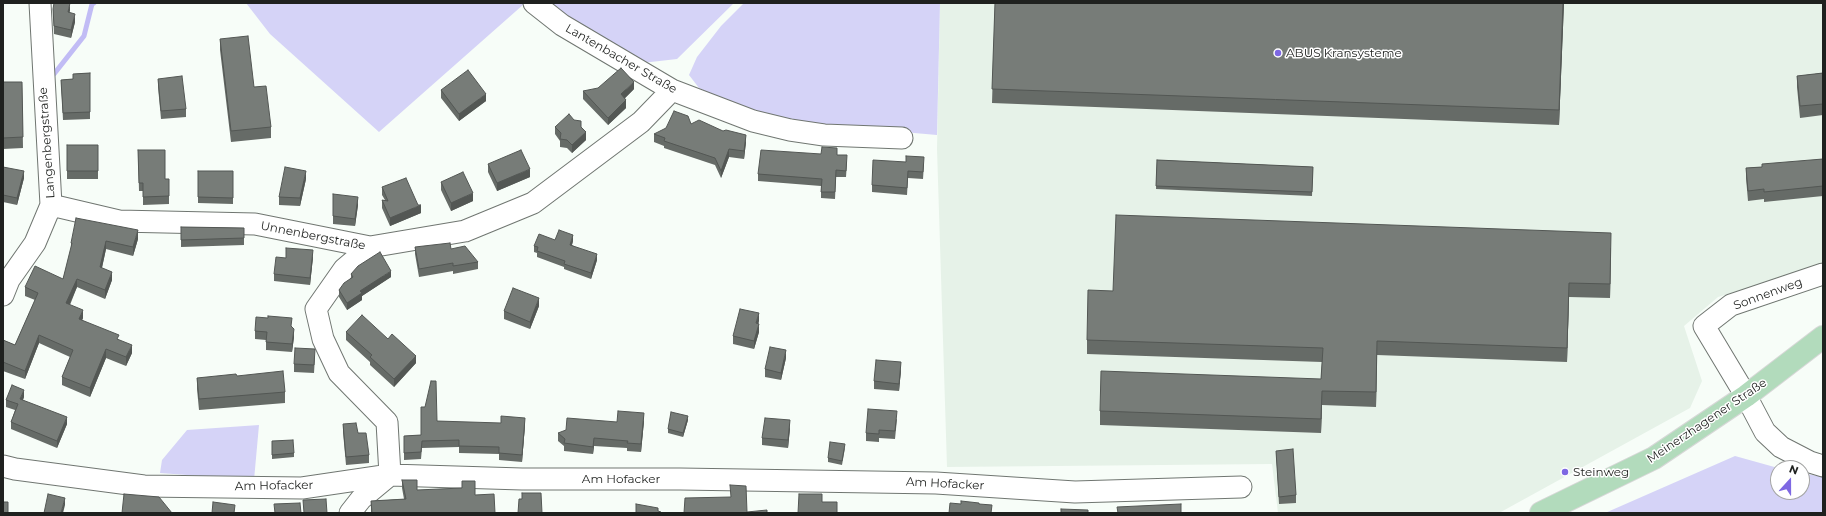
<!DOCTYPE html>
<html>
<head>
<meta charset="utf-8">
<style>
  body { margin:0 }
  #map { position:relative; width:1826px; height:516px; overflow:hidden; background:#f7fdf8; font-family:Montserrat,sans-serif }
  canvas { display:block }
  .frame { position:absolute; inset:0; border:4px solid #1f211f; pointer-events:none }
  .north { position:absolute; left:1770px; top:460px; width:40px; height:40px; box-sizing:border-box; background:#fff; border:1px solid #a5a6a5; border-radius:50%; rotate:21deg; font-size:11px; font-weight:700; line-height:16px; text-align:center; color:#1f211f }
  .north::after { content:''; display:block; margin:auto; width:14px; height:18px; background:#7e68e3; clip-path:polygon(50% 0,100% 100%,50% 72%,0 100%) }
</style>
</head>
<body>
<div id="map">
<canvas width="1826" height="516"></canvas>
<div class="frame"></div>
<div class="north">N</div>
</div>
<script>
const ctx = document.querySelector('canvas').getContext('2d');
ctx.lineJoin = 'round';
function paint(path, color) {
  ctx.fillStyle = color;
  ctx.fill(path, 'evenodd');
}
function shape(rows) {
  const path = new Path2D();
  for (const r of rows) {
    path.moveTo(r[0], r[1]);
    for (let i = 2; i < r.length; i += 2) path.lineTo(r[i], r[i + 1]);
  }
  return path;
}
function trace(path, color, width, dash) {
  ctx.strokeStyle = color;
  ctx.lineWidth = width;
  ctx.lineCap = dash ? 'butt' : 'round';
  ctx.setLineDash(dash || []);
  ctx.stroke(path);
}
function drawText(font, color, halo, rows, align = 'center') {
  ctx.font = font + ' Montserrat,sans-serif';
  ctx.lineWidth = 3;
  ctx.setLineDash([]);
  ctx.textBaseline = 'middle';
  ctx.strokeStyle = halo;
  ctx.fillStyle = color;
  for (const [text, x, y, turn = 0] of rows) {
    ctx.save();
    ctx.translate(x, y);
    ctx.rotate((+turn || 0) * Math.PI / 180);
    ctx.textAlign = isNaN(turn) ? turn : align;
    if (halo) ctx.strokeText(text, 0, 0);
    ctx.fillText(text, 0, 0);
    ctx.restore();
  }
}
paint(shape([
  [940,3,1823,3,1823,265,1718,297,1684,326,1702,381,1690,408,1499,513,1278,513,1272,464,947,467,937,149]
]), '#e6f2e8');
paint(shape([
  [246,3,523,3,524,4,379,132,270,34],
  [544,3,734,3,677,59,642,63],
  [744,3,940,3,937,135,800,123,753,114,699,88,689,75,697,57,721,26],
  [259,425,254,480,160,473,162,460,187,430],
  [1735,456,1778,468,1778,492,1802,492,1802,473,1823,477,1823,513,1605,513]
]), '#d5d3f7');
trace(shape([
  [54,74,84,36,92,4,94,3]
]), '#c1bcf5', 5);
const minor = shape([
  [534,3,562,25,672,90,753,121,790,130,824,135,902,138],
  [51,205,119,221,255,224,370,247,465,231,533,203,641,122,672,90],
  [1823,274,1731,305,1704,326,1746,396,1765,432,1781,447,1810,462,1823,466],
  [3,295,9,280,35,243,51,205,40,3],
  [3,466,15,469,144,486,302,488,390,475,522,479,680,479,936,483,1075,492,1241,487],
  [350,513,361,499,390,475,387,422,339,373,323,339,316,309,344,269,370,247]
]);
const major = shape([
  [1541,513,1654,458,1746,396,1823,337]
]);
trace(minor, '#707671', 23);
trace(major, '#d7d7d7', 24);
trace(minor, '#fff', 21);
trace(major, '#b2dbbc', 22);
paint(shape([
  [995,3,1564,3,1559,125,992,103],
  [53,9,70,10,69,13,75,22,71,38,54,34],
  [220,39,254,87,271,127,271,138,231,142,220,50],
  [90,73,90,119,63,120,61,80,73,79,73,74],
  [1823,73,1823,115,1800,118,1797,87,1797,76],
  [158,79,186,109,186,117,161,119,158,87],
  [3,82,22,82,23,148,3,149],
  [634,89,625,98,626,108,608,125,583,99,583,91],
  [441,90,486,101,459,121,441,98],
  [691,124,746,142,744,159,729,157,721,178,715,165,664,148,664,146,654,142,654,134],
  [555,127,581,127,586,140,572,153,567,148,560,147,560,141,555,134],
  [67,145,98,145,98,179,67,179],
  [138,150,165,179,169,179,169,204,143,205,143,191,139,191],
  [837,155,847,162,846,177,836,177,835,199,821,198,821,186,758,181,758,174],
  [1823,159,1823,196,1764,202,1764,199,1748,201,1746,178,1746,168,1762,167],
  [1157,160,1313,167,1312,196,1156,189],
  [488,164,530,177,497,191,488,172],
  [924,164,923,179,908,178,907,195,872,192,872,185],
  [3,167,24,178,17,205,3,202],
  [198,171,233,171,233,204,198,203],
  [306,179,300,206,279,205,279,197],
  [441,182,473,201,451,211,441,190],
  [382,187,421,213,390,226,382,208,382,200,385,200,382,195],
  [333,194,358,205,355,226,333,224],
  [181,227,244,228,244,245,181,247],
  [138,239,133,256,106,249,102,268,112,280,105,299,77,287,70,305,83,318,82,320,119,340,132,353,126,366,106,358,90,397,62,385,62,377,70,357,39,343,25,379,3,371,3,340,15,345,35,300,25,296,25,287,63,279,71,250,71,243],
  [573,241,572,245,597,260,591,279,564,269,564,267,537,257,537,253,534,252,534,246],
  [415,247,451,249,478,262,478,269,453,274,453,271,419,277,415,254],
  [1611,248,1610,298,1569,297,1567,362,1377,355,1376,407,1322,405,1321,433,1100,425,1100,411,1321,379,1322,362,1087,354,1087,340,1113,291],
  [313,257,310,285,274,281,274,274,286,258],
  [351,274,391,277,362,296,362,300,347,310,339,297,339,290,351,279],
  [539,306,530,329,504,319,504,311],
  [759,321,758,324,759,332,754,349,733,344,733,336],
  [292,327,294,337,292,352,266,350,266,340,255,339,255,331],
  [346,332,416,363,394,387,370,365,370,362,346,340],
  [315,356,314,373,294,372,294,364],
  [786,358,781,380,765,377,765,369],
  [901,370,899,391,874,389,874,381],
  [237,376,285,392,285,403,199,410,197,389,197,378],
  [24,397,23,400,67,424,57,448,11,429,11,422,15,410,6,407,6,400],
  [897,419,895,439,879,438,879,442,866,441,866,433],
  [688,420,683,437,668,433,668,429],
  [437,421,525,425,522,462,499,460,499,454,459,453,459,447,422,448,421,459,404,460,404,436,421,435],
  [644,421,641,452,627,451,627,448,594,446,593,454,564,451,564,446,558,441,558,433,617,422],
  [343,424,358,433,369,455,369,463,346,465,343,432],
  [790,428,788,448,762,445,762,438],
  [272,441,294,453,294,457,272,459],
  [845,448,842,465,828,462,828,458],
  [1276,451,1296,495,1296,503,1279,504],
  [402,480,417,490,475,495,495,513,371,513,371,501,404,499,402,488]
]), '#666b67');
paint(shape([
  [70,3,70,10,68,20,68,12],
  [1563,3,1564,3,1559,125,1559,110],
  [75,14,75,22,71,38,71,30],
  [634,82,634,89,621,102,621,94],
  [486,94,486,101,459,121,459,114],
  [626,100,626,108,608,125,608,118],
  [586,132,586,140,572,153,572,145],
  [746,135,746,142,744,159,744,151],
  [729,149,729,157,721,178,721,171],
  [530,169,530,177,497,191,497,183],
  [24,171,24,178,17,205,17,198],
  [306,171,306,179,300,206,300,198],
  [473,193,473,201,451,211,451,203],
  [358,197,358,205,355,226,355,219],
  [421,205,421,213,390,226,390,218],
  [138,230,138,239,133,256,133,247],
  [1611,233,1611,248,1610,298,1610,284],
  [573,235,573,241,570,251,570,245],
  [106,241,106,249,100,276,100,267],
  [313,250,313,257,310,285,310,278],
  [597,254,597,260,591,279,591,273],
  [391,271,391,277,362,296,362,300,347,310,347,303,360,291],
  [112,272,112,280,105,299,105,290],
  [77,279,77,287,66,312,66,303],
  [1569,283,1569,297,1567,362,1567,348],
  [539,298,539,306,530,329,530,322],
  [83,310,83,318,79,327,79,319],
  [759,313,759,321,756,331,756,323],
  [759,324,759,332,754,349,754,341],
  [294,329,294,337,292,352,292,344],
  [39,335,39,343,25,379,25,371],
  [1377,341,1377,355,1376,407,1376,392],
  [132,345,132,353,126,366,126,357],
  [106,349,106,358,90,397,90,388],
  [786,350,786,358,781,380,781,373],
  [416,356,416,363,394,387,394,379],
  [901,362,901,370,899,391,899,384],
  [24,390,24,397,20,406,20,399],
  [1322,391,1322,405,1321,433,1321,419],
  [644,413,644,421,641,452,641,444],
  [688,416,688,420,683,437,683,433],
  [67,417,67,424,57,448,57,441],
  [525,418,525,425,522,462,522,455],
  [790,420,790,428,788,448,788,440],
  [594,438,594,446,593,454,593,447],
  [65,498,65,505,63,513,61,513]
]), '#535754');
const building = shape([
  [54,3,70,3,68,12,75,14,71,30,54,26,53,9,54,3],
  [995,3,1563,3,1559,110,992,89,995,3],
  [248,36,254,87,266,86,271,127,231,131,220,39,248,36],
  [621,68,634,82,621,94,626,100,608,118,583,91,598,88,621,68],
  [468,70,486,94,459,114,441,90,468,70],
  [90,73,90,112,63,113,61,80,73,79,73,74,90,73],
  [1823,73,1823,104,1800,106,1797,76,1823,73],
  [182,76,186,109,161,111,158,79,182,76],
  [3,82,22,82,23,137,3,138,3,82],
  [674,111,688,116,691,124,699,120,723,131,726,130,746,135,744,151,729,149,721,171,715,158,664,141,665,138,654,134,666,128,674,111],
  [569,114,574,120,581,121,581,127,586,132,572,145,567,140,560,139,561,133,555,127,569,114],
  [67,145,98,145,98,171,67,171,67,145],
  [822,147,837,148,837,155,847,155,846,171,836,170,835,192,821,192,822,179,758,174,761,150,821,154,822,147],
  [138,150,165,150,165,179,169,179,169,196,143,197,143,183,139,183,138,150],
  [521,150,530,169,497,183,488,164,521,150],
  [906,156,924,157,923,172,908,171,907,188,872,185,873,160,906,162,906,156],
  [1823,159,1823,186,1764,192,1764,189,1748,191,1746,168,1762,167,1762,164,1823,159],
  [1157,160,1313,167,1312,192,1156,186,1157,160],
  [3,167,24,171,17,198,3,195,3,167],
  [285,167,306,171,300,198,279,197,285,167],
  [198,171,233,171,233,198,198,197,198,171],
  [463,172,473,193,451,203,441,182,463,172],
  [406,178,418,205,421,205,390,218,382,200,388,201,382,187,406,178],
  [333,194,358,197,355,219,333,216,333,194],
  [1116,215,1611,233,1610,284,1569,283,1567,348,1377,341,1376,392,1322,391,1321,419,1100,411,1101,371,1321,379,1323,348,1087,340,1088,290,1113,291,1116,215],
  [76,218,138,230,133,247,106,241,100,267,112,272,105,290,77,279,66,303,83,310,79,319,119,335,117,339,132,345,126,357,106,349,90,388,62,377,73,350,39,335,25,371,3,362,3,340,15,345,38,293,25,287,35,266,63,279,72,243,71,243,76,218],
  [181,227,244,228,244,238,181,240,181,227],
  [559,230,573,235,570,245,597,254,591,273,564,264,565,261,537,251,538,247,534,246,539,234,555,240,559,230],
  [450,243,451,249,465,246,478,262,453,266,453,263,419,269,415,247,450,243],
  [286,248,313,250,310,278,274,274,276,257,286,258,286,248],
  [380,252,391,271,360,291,362,293,347,303,339,290,344,283,353,277,351,274,358,266,380,252],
  [513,288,539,298,530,322,504,311,513,288],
  [740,309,759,313,756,323,759,324,754,341,733,336,740,309],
  [362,315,388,339,392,334,416,356,394,379,370,357,372,355,346,332,362,315],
  [268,316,292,318,291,326,294,329,292,344,266,342,267,332,255,331,256,317,268,318,268,316],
  [770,347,786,350,781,373,765,369,770,347],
  [295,348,315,349,314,365,294,364,295,348],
  [876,360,901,362,899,384,874,381,876,360],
  [283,371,285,392,199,399,197,378,236,374,237,376,283,371],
  [431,381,436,381,437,421,501,423,501,416,525,418,522,455,499,453,499,447,459,446,459,440,422,441,421,452,404,453,404,436,421,435,421,407,425,407,431,381],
  [12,385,24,390,20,399,67,417,57,441,11,422,18,404,6,400,12,385],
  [868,409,897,411,895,431,879,430,879,434,866,433,868,409],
  [618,411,644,413,641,444,627,443,628,441,594,438,593,447,564,443,565,439,558,433,566,430,567,418,617,422,618,411],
  [671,412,688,416,683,433,668,429,671,412],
  [765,418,790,420,788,440,762,438,765,418],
  [356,423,358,433,366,433,369,455,346,457,343,424,356,423],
  [293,440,294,453,272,455,272,441,293,440],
  [830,442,845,444,842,461,828,458,830,442],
  [1293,449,1296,495,1279,497,1276,451,1293,449],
  [402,480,417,480,417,490,462,488,462,481,475,481,475,495,494,494,495,513,372,513,371,501,406,499,402,480],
  [730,485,746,486,747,512,767,510,767,513,684,513,685,498,731,497,730,485],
  [522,493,541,493,542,513,518,513,519,499,522,499,522,493],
  [48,494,65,498,61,513,44,513,48,494],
  [124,494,159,497,172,513,122,513,124,494],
  [799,494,822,494,822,502,837,502,837,513,798,513,799,494],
  [326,499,327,513,304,513,303,500,326,499],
  [961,501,979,503,979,504,992,505,991,513,949,513,950,503,961,504,961,501],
  [3,502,8,502,8,513,3,513,3,502],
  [213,502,235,505,234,513,212,513,213,502],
  [300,503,301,513,275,513,274,504,300,503],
  [636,504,658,508,658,511,661,512,661,513,636,513,636,504],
  [1181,504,1181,513,1118,513,1117,507,1181,504],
  [1061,509,1088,510,1088,513,1061,513,1061,509]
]);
paint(building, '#777c78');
trace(building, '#535754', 1);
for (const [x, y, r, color] of [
  [1278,53,4,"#7e68e3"],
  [1565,472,4,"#7e68e3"]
]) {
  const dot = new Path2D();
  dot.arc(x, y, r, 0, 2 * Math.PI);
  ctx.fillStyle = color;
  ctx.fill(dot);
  trace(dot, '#fff', 1.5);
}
drawText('12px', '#1f211f', '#fff', [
  ["ABUS Kransysteme",1286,53],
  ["Steinweg",1573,472]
], 'left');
drawText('12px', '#1f211f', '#fff', [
  ["Lantenbacher Straße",621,59,30],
  ["Langenbergstraße",47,143,-94],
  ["Unnenbergstraße",313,236,11],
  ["Sonnenweg",1768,294,-20],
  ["Meinerzhagener Straße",1707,421,-34],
  ["Am Hofacker",621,479],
  ["Am Hofacker",945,484,3],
  ["Am Hofacker",274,486,-1]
]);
</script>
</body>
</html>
